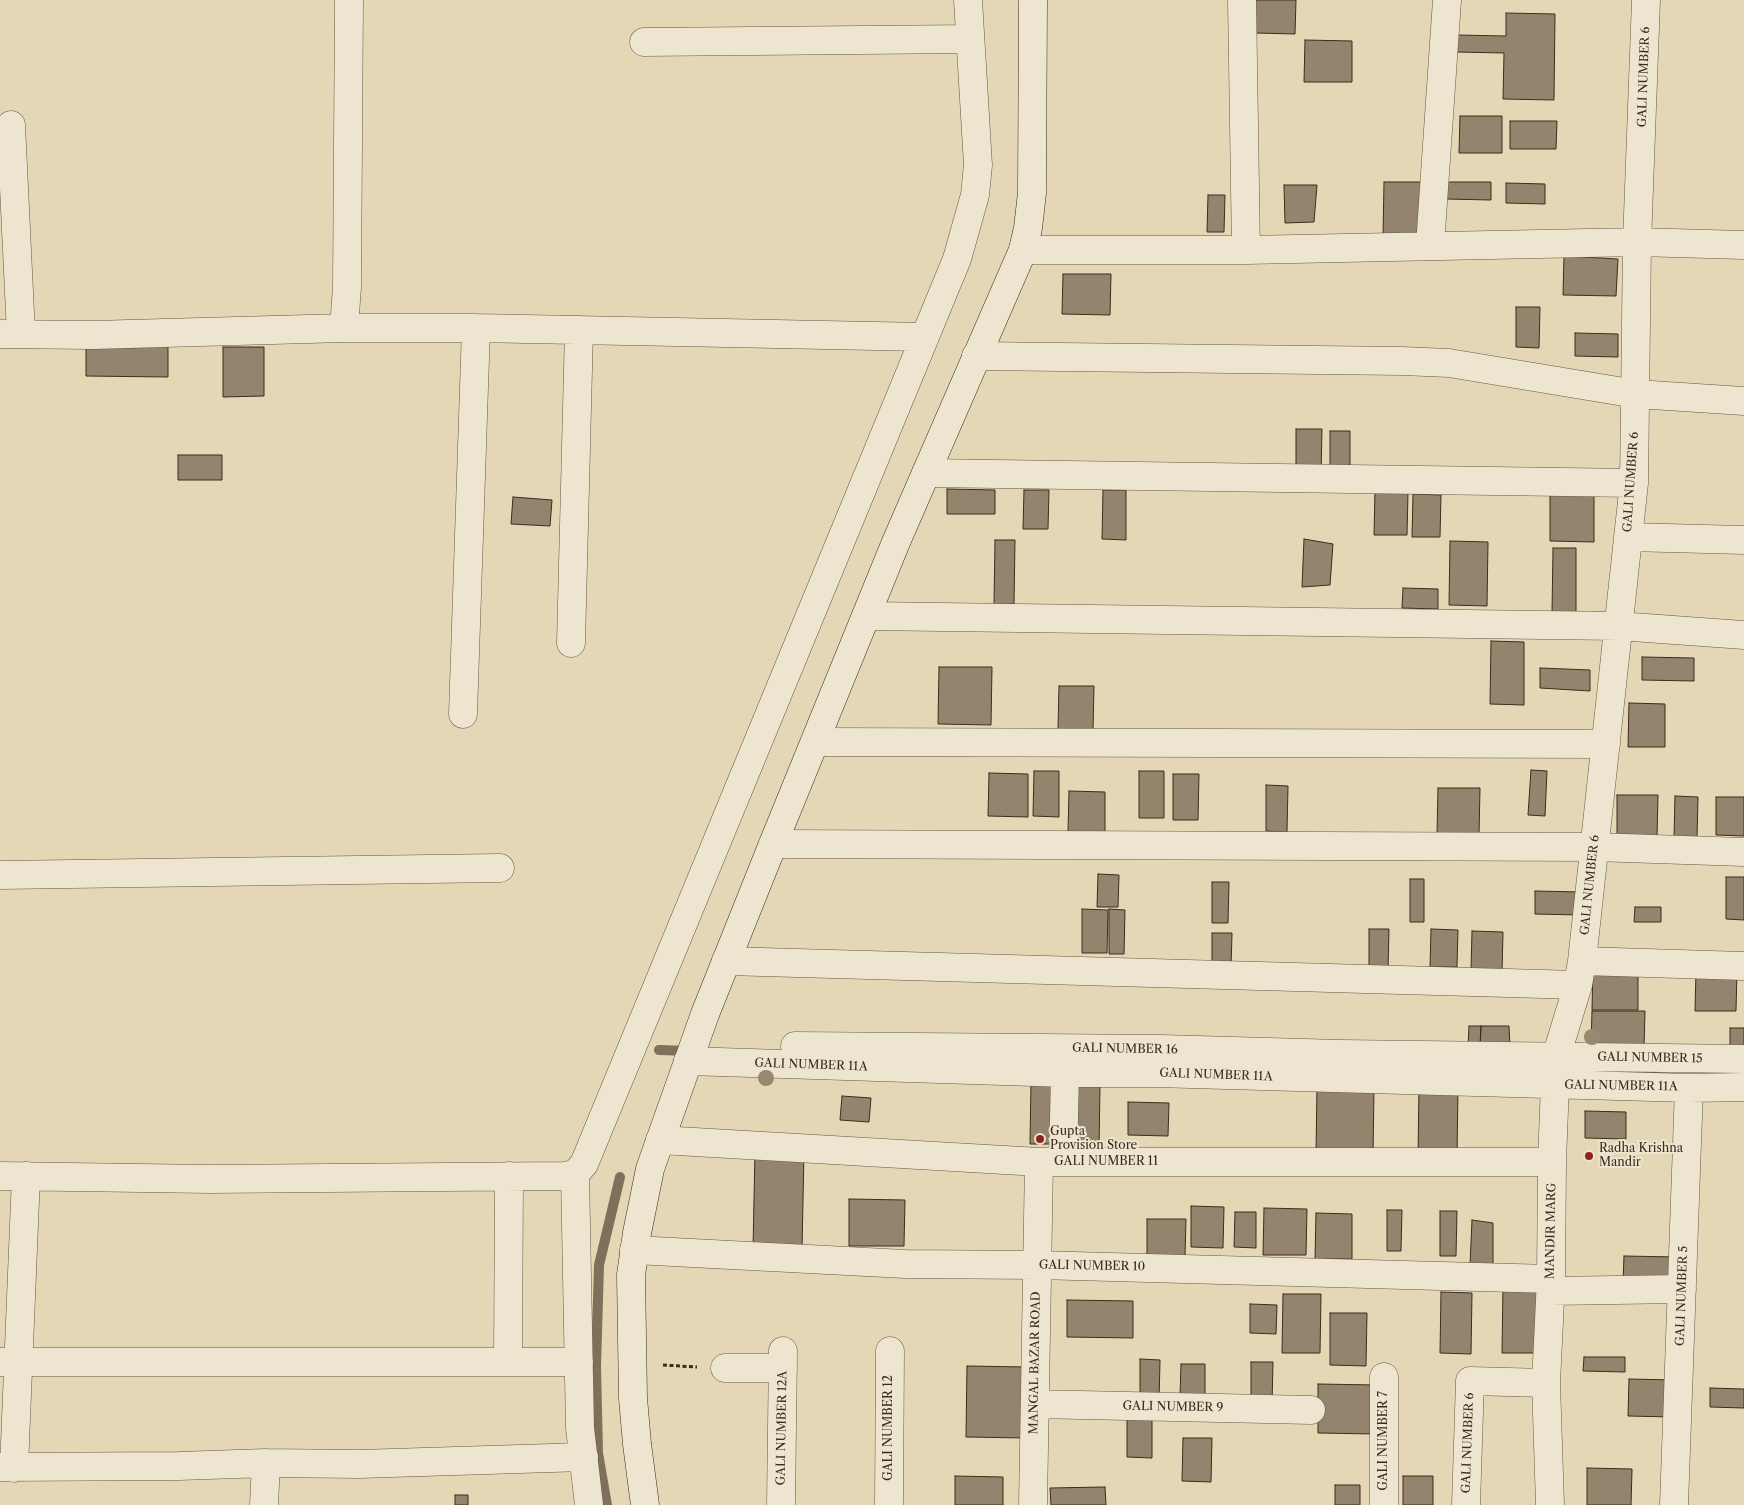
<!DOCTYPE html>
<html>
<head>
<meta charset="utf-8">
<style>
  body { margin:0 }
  canvas { display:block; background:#e3d7b6 }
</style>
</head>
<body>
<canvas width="1744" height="1505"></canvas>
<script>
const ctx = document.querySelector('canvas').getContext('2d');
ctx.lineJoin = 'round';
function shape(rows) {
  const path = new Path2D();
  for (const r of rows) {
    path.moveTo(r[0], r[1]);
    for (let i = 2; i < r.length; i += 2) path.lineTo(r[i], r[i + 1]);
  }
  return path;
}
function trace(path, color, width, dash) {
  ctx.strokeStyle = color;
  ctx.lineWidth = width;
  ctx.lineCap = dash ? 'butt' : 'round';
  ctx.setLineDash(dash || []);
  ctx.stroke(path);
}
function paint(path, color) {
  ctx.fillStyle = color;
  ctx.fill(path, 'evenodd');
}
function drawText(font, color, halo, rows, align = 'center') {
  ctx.font = font + ' "Libre Caslon Text",serif';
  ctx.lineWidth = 4;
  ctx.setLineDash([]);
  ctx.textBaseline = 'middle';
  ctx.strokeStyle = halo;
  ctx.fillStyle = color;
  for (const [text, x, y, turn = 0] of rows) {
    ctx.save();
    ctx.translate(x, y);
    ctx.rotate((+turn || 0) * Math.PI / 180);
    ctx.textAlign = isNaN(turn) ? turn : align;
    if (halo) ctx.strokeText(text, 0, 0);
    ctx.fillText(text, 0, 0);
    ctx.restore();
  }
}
trace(shape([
  [659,1050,690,1051],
  [607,1505,598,1453,596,1366,599,1265,620,1177]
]), '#7e705a', 10);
const building = shape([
  [1255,0,1296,0,1295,34,1255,33,1255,0],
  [1506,13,1555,14,1554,100,1503,99,1504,53,1456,52,1456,35,1506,36,1506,13],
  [1305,40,1352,41,1352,82,1304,82,1305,40],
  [1460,116,1502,116,1502,153,1459,153,1460,116],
  [1510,121,1557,121,1556,149,1510,149,1510,121],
  [1384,182,1422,182,1421,237,1383,236,1384,182],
  [1446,182,1491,182,1491,200,1445,199,1446,182],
  [1506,183,1545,184,1545,204,1506,203,1506,183],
  [1284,185,1317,185,1314,222,1285,223,1284,185],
  [1208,195,1225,195,1224,232,1207,232,1208,195],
  [1564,256,1618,259,1616,296,1563,295,1564,256],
  [1063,274,1111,274,1110,315,1062,314,1063,274],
  [1516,307,1540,307,1539,348,1516,347,1516,307],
  [1575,333,1618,334,1618,357,1575,356,1575,333],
  [86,345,168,345,168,377,86,376,86,345],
  [223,347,264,347,264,396,223,397,223,347],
  [1296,429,1322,429,1321,476,1296,476,1296,429],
  [1330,431,1350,431,1350,471,1330,471,1330,431],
  [178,455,222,455,222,480,178,480,178,455],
  [947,489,995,490,995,514,947,514,947,489],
  [1024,490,1049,490,1048,529,1023,529,1024,490],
  [1103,490,1126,490,1126,540,1102,539,1103,490],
  [1375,491,1408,492,1407,535,1374,535,1375,491],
  [1413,494,1441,495,1440,537,1412,537,1413,494],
  [1550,495,1594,496,1594,542,1550,541,1550,495],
  [513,497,552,500,550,526,511,524,513,497],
  [1304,539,1333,544,1330,585,1302,587,1304,539],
  [995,540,1015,540,1014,604,994,604,995,540],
  [1450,541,1488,542,1487,606,1449,605,1450,541],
  [1553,548,1576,548,1576,613,1552,613,1553,548],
  [1403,588,1438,589,1438,609,1402,608,1403,588],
  [1491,641,1524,642,1524,705,1490,704,1491,641],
  [1642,657,1694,658,1694,681,1642,680,1642,657],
  [939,667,992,667,991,725,938,724,939,667],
  [1540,668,1590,670,1590,691,1540,688,1540,668],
  [1059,686,1094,686,1093,730,1058,729,1059,686],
  [1629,703,1665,704,1665,747,1628,747,1629,703],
  [1531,770,1547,771,1545,816,1528,815,1531,770],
  [1034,771,1059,771,1059,817,1033,816,1034,771],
  [1139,771,1164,771,1164,818,1139,818,1139,771],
  [989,773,1028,774,1028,817,988,816,989,773],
  [1173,774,1199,774,1198,820,1173,820,1173,774],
  [1266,785,1288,786,1287,832,1266,831,1266,785],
  [1438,788,1480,788,1479,835,1437,834,1438,788],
  [1069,791,1105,792,1105,833,1068,832,1069,791],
  [1617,795,1658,795,1657,837,1617,836,1617,795],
  [1675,796,1698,797,1697,838,1674,838,1675,796],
  [1716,797,1744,797,1744,836,1716,835,1716,797],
  [1098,874,1119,875,1118,907,1097,907,1098,874],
  [1726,877,1744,877,1744,920,1726,919,1726,877],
  [1410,879,1424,879,1424,922,1410,922,1410,879],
  [1212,882,1229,882,1228,923,1212,923,1212,882],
  [1535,891,1581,892,1580,915,1535,914,1535,891],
  [1635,907,1661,907,1661,922,1634,922,1635,907],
  [1082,909,1108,910,1107,953,1082,953,1082,909],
  [1109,909,1125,910,1124,954,1109,954,1109,909],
  [1369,929,1389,929,1388,969,1369,969,1369,929],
  [1431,929,1458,930,1457,967,1430,967,1431,929],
  [1472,931,1503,932,1502,973,1471,972,1472,931],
  [1212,933,1232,933,1231,969,1212,969,1212,933],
  [1593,965,1638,966,1638,1010,1592,1010,1593,965],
  [1696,971,1737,971,1736,1011,1695,1011,1696,971],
  [1592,1011,1645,1011,1644,1048,1591,1047,1592,1011],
  [1469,1026,1481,1026,1480,1047,1468,1047,1469,1026],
  [1481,1026,1509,1026,1510,1048,1480,1047,1481,1026],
  [1730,1028,1744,1028,1744,1058,1730,1058,1730,1028],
  [1031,1082,1059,1083,1058,1144,1030,1144,1031,1082],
  [1071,1084,1100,1084,1099,1150,1070,1150,1071,1084],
  [1317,1087,1374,1088,1373,1155,1316,1154,1317,1087],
  [1419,1087,1458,1087,1457,1158,1418,1158,1419,1087],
  [842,1096,871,1098,869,1122,840,1120,842,1096],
  [1128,1102,1169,1103,1168,1136,1128,1135,1128,1102],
  [1585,1111,1626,1112,1626,1139,1585,1138,1585,1111],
  [755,1151,804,1152,802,1249,753,1249,755,1151],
  [849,1199,905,1200,904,1246,849,1246,849,1199],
  [1191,1206,1224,1207,1223,1248,1191,1247,1191,1206],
  [1264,1208,1307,1209,1306,1255,1263,1255,1264,1208],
  [1387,1210,1402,1210,1401,1251,1387,1251,1387,1210],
  [1440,1211,1457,1211,1456,1256,1440,1256,1440,1211],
  [1235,1212,1256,1212,1256,1248,1234,1247,1235,1212],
  [1316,1213,1352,1214,1352,1259,1315,1259,1316,1213],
  [1147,1219,1186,1219,1185,1256,1147,1255,1147,1219],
  [1472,1220,1493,1223,1493,1266,1470,1265,1472,1220],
  [1624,1256,1677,1257,1676,1284,1623,1283,1624,1256],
  [1503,1287,1541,1288,1541,1353,1502,1353,1503,1287],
  [1441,1292,1472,1293,1471,1354,1440,1353,1441,1292],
  [1283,1294,1321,1294,1320,1353,1282,1353,1283,1294],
  [1067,1300,1133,1301,1133,1338,1067,1337,1067,1300],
  [1250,1304,1277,1305,1276,1334,1250,1333,1250,1304],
  [1330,1313,1367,1313,1366,1366,1330,1365,1330,1313],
  [1584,1357,1625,1357,1625,1372,1583,1371,1584,1357],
  [1140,1359,1160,1360,1159,1403,1140,1403,1140,1359],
  [1251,1362,1273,1362,1272,1405,1251,1405,1251,1362],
  [1181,1364,1205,1364,1205,1396,1180,1396,1181,1364],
  [967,1366,1026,1367,1025,1438,966,1437,967,1366],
  [1629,1379,1674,1380,1673,1417,1628,1416,1629,1379],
  [1318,1384,1375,1385,1375,1434,1318,1433,1318,1384],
  [1710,1388,1744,1389,1744,1408,1710,1407,1710,1388],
  [1127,1419,1152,1419,1152,1458,1127,1457,1127,1419],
  [1183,1438,1212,1438,1211,1482,1182,1481,1183,1438],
  [1587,1468,1632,1469,1631,1505,1587,1505,1587,1468],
  [955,1476,1003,1477,1003,1505,955,1505,955,1476],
  [1403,1476,1433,1476,1433,1505,1403,1505,1403,1476],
  [1335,1485,1360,1485,1360,1505,1335,1505,1335,1485],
  [1105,1487,1106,1505,1051,1505,1050,1488,1105,1487],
  [455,1495,468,1495,468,1505,455,1505,455,1495]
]);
paint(building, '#93856d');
trace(building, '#3c2c1d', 1);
const street = shape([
  [1242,0,1246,250],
  [644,42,970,39],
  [11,125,21,334],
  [1430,246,1447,0],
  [1023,250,1246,250,1637,242,1744,245],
  [344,328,347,287,349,0],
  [0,334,93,335,344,328,476,328,925,337],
  [976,356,1402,361,1449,363,1636,394,1744,401],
  [926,473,1634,483],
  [1628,537,1744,540],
  [866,616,1618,626,1744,635],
  [571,643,579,330],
  [463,714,476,328],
  [815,742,1606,744],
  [773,844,1594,847,1744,852],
  [0,875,500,868],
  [726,961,1578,985],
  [1582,961,1744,966],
  [795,1046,1162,1049,1341,1054,1744,1059],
  [688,1061,1065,1073,1155,1073,1689,1088,1744,1087],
  [660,1140,1039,1162,1552,1162],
  [1063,1162,1065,1073],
  [575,1174,580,1428,589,1505],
  [0,1176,210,1179,564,1176,575,1174,584,1164,957,259,975,195,978,165,968,0],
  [634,1250,905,1264,1037,1265,1551,1279],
  [1550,1291,1682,1289],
  [0,1362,579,1362],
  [508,1362,509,1176],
  [725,1368,783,1368],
  [1384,1377,1384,1505],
  [1035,1404,1311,1410],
  [0,1467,179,1466,266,1463,359,1464,584,1457],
  [14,1468,26,1176],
  [264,1505,266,1463],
  [781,1505,783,1351],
  [889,1505,890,1351],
  [1033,1505,1039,1162],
  [1466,1505,1470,1381,1546,1383],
  [1550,1505,1546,1383,1551,1279,1552,1162,1556,1057,1578,985,1582,961,1634,483,1637,242,1646,0],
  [1674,1505,1689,1088]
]);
const secondary = shape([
  [645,1505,637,1444,633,1398,631,1275,637,1233,650,1169,705,1014,773,844,896,542,1023,250,1028,228,1032,193,1033,0]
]);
trace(street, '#665743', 29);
trace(secondary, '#3c2c1d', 29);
trace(shape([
  [663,1365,697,1367]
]), '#3c2c1d', 3, [4, 2.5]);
trace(street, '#ede5d0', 28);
trace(secondary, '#ede5d0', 28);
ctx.fillStyle = '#978870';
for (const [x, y] of [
  [1592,1037],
  [766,1078]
]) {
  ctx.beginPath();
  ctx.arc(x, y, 8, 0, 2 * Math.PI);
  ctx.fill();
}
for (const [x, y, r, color] of [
  [1040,1139,5,"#8f2418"],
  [1589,1156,5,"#8f2418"]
]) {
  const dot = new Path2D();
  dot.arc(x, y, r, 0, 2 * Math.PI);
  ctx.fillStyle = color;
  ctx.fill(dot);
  trace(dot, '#ede5d0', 2);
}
drawText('12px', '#3c2c1d', '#ede5d0', [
  ["GALI NUMBER 6",1644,77,-88],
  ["GALI NUMBER 6",1631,482,-86],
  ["GALI NUMBER 6",1590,885,-84],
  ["GALI NUMBER 16",1125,1049,1],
  ["GALI NUMBER 15",1650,1058,1],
  ["GALI NUMBER 11A",811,1065,2],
  ["GALI NUMBER 11A",1216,1075,2],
  ["GALI NUMBER 11A",1621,1086,1],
  ["GALI NUMBER 11",1106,1162],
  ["MANDIR MARG",1551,1231,-89],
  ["GALI NUMBER 10",1092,1266,1],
  ["GALI NUMBER 5",1682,1296,-88],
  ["MANGAL BAZAR ROAD",1035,1363,-89],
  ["GALI NUMBER 9",1173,1407,1],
  ["GALI NUMBER 12A",782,1428,-89],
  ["GALI NUMBER 12",889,1428,-90],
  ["GALI NUMBER 7",1384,1441,-90],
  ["GALI NUMBER 6",1468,1443,-88]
]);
drawText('12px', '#3c2c1d', '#ede5d0', [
  ["Gupta",1050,1132],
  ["Provision Store",1050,1146],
  ["Radha Krishna",1599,1149],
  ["Mandir",1599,1163]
], 'left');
</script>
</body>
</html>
